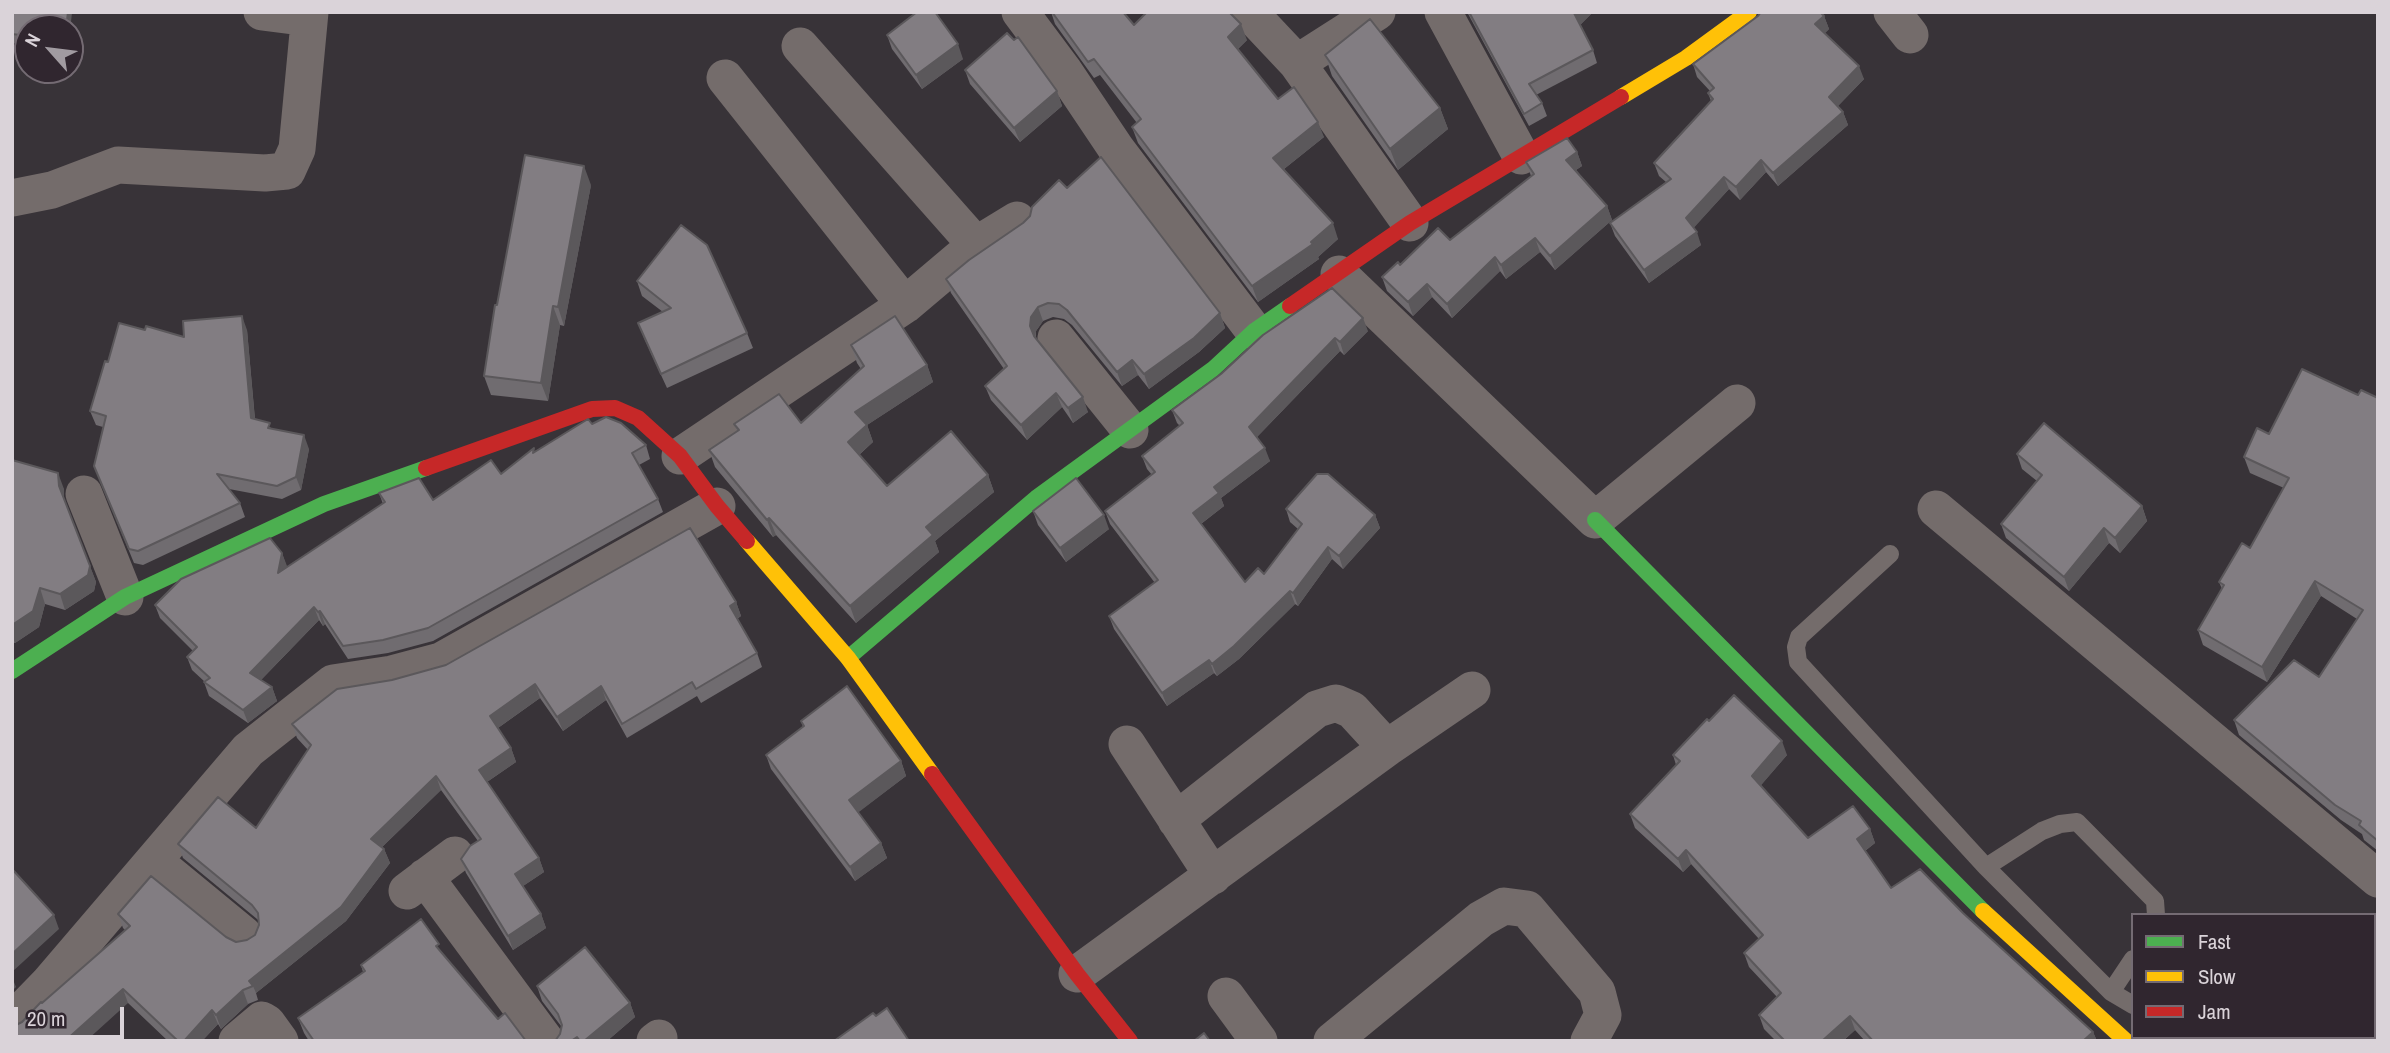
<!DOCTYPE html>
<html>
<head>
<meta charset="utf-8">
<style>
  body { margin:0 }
  #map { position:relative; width:2390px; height:1053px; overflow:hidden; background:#383338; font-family:"Archivo Narrow",sans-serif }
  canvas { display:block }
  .frame { position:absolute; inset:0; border:14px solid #dad3d9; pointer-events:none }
  .legend { position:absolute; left:2131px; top:913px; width:245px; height:126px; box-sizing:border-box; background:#30262f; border:2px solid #746b73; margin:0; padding:9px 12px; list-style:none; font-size:21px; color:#dad3d9 }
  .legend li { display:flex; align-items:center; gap:14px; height:35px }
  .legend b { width:35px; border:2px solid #746b73 }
  .north { position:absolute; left:14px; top:14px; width:70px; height:70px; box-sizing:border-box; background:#30262f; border:2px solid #746b73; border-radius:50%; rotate:298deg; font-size:19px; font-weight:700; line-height:28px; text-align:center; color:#dad3d9 }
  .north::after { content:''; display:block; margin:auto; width:24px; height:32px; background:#a19ba1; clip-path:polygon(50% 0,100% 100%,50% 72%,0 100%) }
  .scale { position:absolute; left:14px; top:1007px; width:110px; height:32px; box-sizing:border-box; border:4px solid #dad3d9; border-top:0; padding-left:9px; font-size:21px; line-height:24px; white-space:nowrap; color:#dad3d9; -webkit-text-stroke:5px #30262f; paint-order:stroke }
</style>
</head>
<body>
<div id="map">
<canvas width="2390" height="1053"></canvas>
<div class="frame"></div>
<ul class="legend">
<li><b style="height:9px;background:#4caf50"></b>Fast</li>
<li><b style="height:9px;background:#ffc107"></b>Slow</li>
<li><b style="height:9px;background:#c62828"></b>Jam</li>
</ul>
<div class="north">N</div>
<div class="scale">20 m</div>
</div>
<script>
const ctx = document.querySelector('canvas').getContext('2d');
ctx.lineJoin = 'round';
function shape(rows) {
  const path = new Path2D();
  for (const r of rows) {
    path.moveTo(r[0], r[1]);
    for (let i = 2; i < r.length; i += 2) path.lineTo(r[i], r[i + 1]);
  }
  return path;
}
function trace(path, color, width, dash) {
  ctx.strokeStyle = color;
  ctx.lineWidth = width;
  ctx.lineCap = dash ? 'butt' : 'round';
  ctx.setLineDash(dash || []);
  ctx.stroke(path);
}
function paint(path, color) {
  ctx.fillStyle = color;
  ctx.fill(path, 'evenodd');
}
trace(shape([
  [1890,554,1799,637,1796,647,1798,662,1986,867,2111,992,2133,1005],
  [1986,867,2042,831,2060,824,2077,822,2155,901,2156,915],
  [2111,992,2133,959],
  [2187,1037,2193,1041],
  [2352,1037,2358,1041],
  [2311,1041,2314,1037]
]), '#746c6b', 18);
trace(shape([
  [262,12,309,18],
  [1020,12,1064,71,1117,150,1254,331],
  [1249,12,1297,63,1377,12],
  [1443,12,1521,156],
  [1892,12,1910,35],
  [800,46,976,245],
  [1297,63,1410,223],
  [725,78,905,305],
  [12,198,52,190,118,165,265,173,287,171,297,149,310,12],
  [1339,274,1595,520,1737,403],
  [1056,338,1130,430],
  [680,456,905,305,976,245,1017,220],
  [84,494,125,597],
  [1936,509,2378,879],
  [1127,744,1213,876],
  [1176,820,1317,709,1336,703,1352,710,1387,748],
  [154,861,244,935],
  [425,877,546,1041],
  [407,891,455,855],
  [1077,974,1387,748,1472,690],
  [1226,996,1259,1041],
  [12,1021,48,984,248,750,333,683,392,674,441,661,717,506],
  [237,1041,262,1020,267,1023,280,1041],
  [655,1041,659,1038],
  [1332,1041,1481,919,1504,906,1527,909,1597,992,1603,1015,1589,1041]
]), '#746c6b', 37);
trace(shape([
  [1595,520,1983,911],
  [848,658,1036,498,1213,369,1254,331,1290,306],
  [12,671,125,597,324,504,426,468]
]), '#4caf50', 16);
trace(shape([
  [1621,97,1686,58,1749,12],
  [747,541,848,658,932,774],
  [1983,911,2126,1041]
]), '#ffc107', 16);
trace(shape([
  [1290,306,1410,223,1621,97],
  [426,468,592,409,615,408,638,418,680,456,717,506,747,541],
  [932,774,1077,974,1130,1041]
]), '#c62828', 16);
paint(shape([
  [12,12,72,13,28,28,28,45,12,43],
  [1051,12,1123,12,1134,25,1247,40,1238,49,1278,99,1324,137,1284,169,1338,239,1318,257,1319,259,1258,302,1138,143,1132,127,1137,123,1100,75,1094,78,1055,24],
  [1467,12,1593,12,1580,25,1593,50,1597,63,1536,95,1542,103,1547,116,1529,126],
  [1758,16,1824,16,1829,29,1825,33,1864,79,1838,106,1843,112,1848,125,1778,186,1766,172,1740,200,1729,189,1693,228,1701,245,1649,283,1615,236,1610,223,1666,182,1659,176,1654,163,1711,101,1708,93,1710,91,1697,77,1693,64],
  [887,35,963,59,922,89,892,49],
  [1325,55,1440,108,1448,129,1398,170,1332,76],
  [965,70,1057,91,1062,106,1020,142,970,84],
  [1577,152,1582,166,1576,170,1607,206,1612,220,1555,270,1540,252,1506,279,1500,271,1452,318,1432,297,1413,316,1387,291,1382,277,1400,265,1450,240,1531,176,1526,162],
  [591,185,564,326,560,325,548,401,491,395,484,376],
  [1067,188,1220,313,1225,328,1199,352,1149,389,1138,375,1122,386,1072,325,1064,319,1053,317,1043,321,1036,331,1036,338,1088,412,1073,423,1062,407,1027,440,991,400,985,386,1004,369,951,293,946,279,1023,223],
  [637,281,747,333,753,348,667,388,644,338,638,323,663,312,642,296],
  [145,330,184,337,247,330,255,419,309,449,301,490,282,499,229,489,240,503,245,517,143,565,134,563,94,466,103,427,96,425,90,411,108,362],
  [1368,331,1344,355,1340,351,1257,437,1270,461,1221,498,1224,506,1201,524,1245,582,1264,574,1298,529,1290,522,1286,509,1375,515,1380,528,1343,569,1332,559,1298,606,1295,604,1239,659,1217,676,1214,673,1167,706,1114,629,1109,616,1155,583,1110,524,1105,511,1152,475,1147,469,1142,456,1180,426,1177,423,1172,410,1221,374,1263,335],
  [851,345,927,365,933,382,867,425,873,442,859,455,887,486,988,475,994,492,935,541,939,552,856,623,776,535,773,537,715,467,709,450,737,431,734,424,801,423,861,369,857,363],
  [2358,395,2378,398,2378,851,2364,840,2362,834,2341,820,2239,735,2234,720,2319,677,2357,619,2321,596,2267,682,2203,645,2198,630,2222,589,2219,582,2250,548,2284,488,2250,473,2244,457,2269,434],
  [592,424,646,445,650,459,639,465,658,499,663,512,433,641,388,653,348,659,325,624,323,626,319,620,261,680,272,687,277,701,248,723,209,696,204,682,205,682,192,670,187,657,193,651,160,618,155,605,282,553,287,568,383,504,379,493,433,500,501,474,535,451],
  [2017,454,2142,506,2147,521,2120,553,2109,543,2069,591,2006,538,2001,524,2037,481,2022,469],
  [12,460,64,489,64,500,96,582,94,591,65,610,45,604,39,627,15,643,12,642],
  [1033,511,1109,529,1066,562,1038,525],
  [736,602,741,616,737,619,757,653,762,667,701,703,697,696,627,738,606,700,563,731,540,698,498,728,511,748,516,762,487,782,539,858,544,872,523,886,541,914,546,928,513,950,466,873,461,859,478,841,441,790,382,847,384,849,390,863,346,921,256,993,258,1000,248,1004,221,1029,218,1024,202,1041,168,1041,128,1003,22,1022,125,930,123,928,118,914,226,937,236,942,247,940,255,935,259,925,259,921,257,919,183,858,178,844,256,828,308,750,297,738,292,724,392,680],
  [801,721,901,761,906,776,858,812,881,843,887,858,855,881,771,769,766,755,803,727],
  [1709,721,1787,755,1760,786,1808,838,1870,829,1875,843,1865,851,1891,888,1963,913,2093,1032,2097,1041,1865,1041,1855,1030,1843,1041,1776,1041,1764,1029,1759,1015,1777,997,1749,967,1744,953,1759,939,1691,864,1683,872,1635,828,1630,814,1676,765,1673,755],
  [443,954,498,1019,526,1041,309,1041,304,1033,298,1018,363,972,361,965],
  [2374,980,2378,983,2378,1038,2374,1035],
  [537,986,630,1003,635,1017,607,1041,555,1041,560,1034,561,1026,542,1001],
  [2232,1037,2296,1037,2293,1041,2233,1041]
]), '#706c70');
paint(shape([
  [68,12,72,13,70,30,70,28,66,28],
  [1575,12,1593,12,1579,26,1574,13],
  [1824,16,1829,29,1820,37,1815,24],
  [1241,24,1247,40,1234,52,1228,37],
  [958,44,963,59,922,89,916,75],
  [1859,66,1864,79,1834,110,1829,97],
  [1057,91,1062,106,1020,142,1014,128],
  [1440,108,1448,129,1398,170,1390,149],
  [1843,112,1848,125,1778,186,1773,173],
  [1318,122,1324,137,1279,173,1273,158],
  [1577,152,1582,166,1571,173,1566,160],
  [1761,160,1766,172,1740,200,1736,187],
  [584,166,591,185,564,326,558,307],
  [1724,177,1729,189,1691,231,1686,218],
  [1607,206,1612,220,1555,270,1550,256],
  [1333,223,1338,239,1318,257,1319,259,1258,302,1252,286,1311,242],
  [1697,232,1701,245,1649,283,1644,270],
  [1535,238,1540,252,1506,279,1501,265],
  [1495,257,1500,271,1452,318,1447,304],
  [1427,284,1432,297,1413,316,1408,302],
  [553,306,560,325,548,401,541,383],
  [1038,307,1043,321,1036,331,1035,341,1030,326,1031,317],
  [1220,313,1225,328,1199,352,1149,389,1144,374],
  [242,316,247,330,256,432,251,418],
  [1363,318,1368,331,1344,355,1340,342],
  [1335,338,1340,351,1254,440,1249,427],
  [1132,360,1138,375,1122,386,1117,372],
  [927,365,933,382,861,429,855,412],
  [1056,393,1062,407,1027,440,1021,425],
  [1083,397,1088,412,1073,423,1068,408],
  [867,425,873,442,854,459,848,442],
  [304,435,309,449,301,490,296,477],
  [1265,448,1270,461,1221,498,1224,506,1198,526,1193,513,1214,487],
  [58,473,64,489,64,502,59,486],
  [988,475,994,492,935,541,939,552,856,623,850,606,926,527],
  [2142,506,2147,521,2120,553,2115,538],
  [1104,515,1109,529,1066,562,1060,548],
  [1375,515,1380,528,1343,569,1339,556],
  [769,518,776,535,773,537,767,520],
  [2104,528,2109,543,2069,591,2064,577],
  [1328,547,1332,559,1298,606,1293,593],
  [282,553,287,566,283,587,278,573],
  [90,566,96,582,94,591,65,610,60,594],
  [2315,581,2321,596,2267,682,2262,667],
  [40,588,45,604,39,627,15,643,12,635,12,625],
  [1290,591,1295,604,1239,659,1217,676,1212,664],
  [736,602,741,616,735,620,730,606],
  [314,607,319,620,255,686,250,673],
  [320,611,325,624,323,626,318,612],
  [1209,660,1214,673,1167,706,1162,693],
  [535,684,540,698,495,730,490,716],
  [601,686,606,700,563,731,557,717],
  [272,687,277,701,248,723,243,710],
  [1782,741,1787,755,1757,790,1752,776],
  [511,748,516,762,484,784,479,770],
  [901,761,906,776,855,815,849,800],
  [436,776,441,790,376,853,371,839],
  [1870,829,1875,843,1862,853,1857,839],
  [881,843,887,858,855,881,850,867],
  [384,849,390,863,346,921,256,993,253,986,249,981],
  [1686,850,1691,864,1683,872,1678,859],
  [539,858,544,872,520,888,515,874],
  [541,914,546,928,513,950,508,936],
  [54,915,59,929,12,972,12,954],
  [12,977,16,987,12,991],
  [123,989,128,1003,86,1041,65,1041],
  [243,990,248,1004,221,1029,216,1015],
  [630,1003,635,1017,607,1041,584,1041],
  [212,1010,218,1024,202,1041,184,1041],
  [1850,1016,1855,1030,1843,1041,1822,1041],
  [2093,1032,2097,1041,2083,1041],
  [2271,1037,2296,1037,2293,1041,2268,1041]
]), '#5b585b');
const building = shape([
  [12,12,68,12,66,28,28,28,28,36,12,34,12,12],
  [917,12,935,12,958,44,916,75,887,35,917,12],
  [1052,12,1123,12,1134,25,1147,12,1229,12,1241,24,1228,37,1278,99,1294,87,1318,122,1273,158,1333,223,1311,242,1313,244,1252,286,1132,127,1141,119,1094,59,1088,62,1052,12],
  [1469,12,1575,12,1574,13,1593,50,1529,84,1542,103,1524,114,1469,12],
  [1761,12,1820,12,1824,16,1815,24,1859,66,1829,97,1843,112,1773,173,1761,160,1736,187,1724,177,1686,218,1697,232,1644,270,1610,223,1671,179,1654,163,1713,99,1708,93,1714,88,1693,64,1758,16,1761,12],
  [1370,19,1440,108,1390,149,1325,55,1370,19],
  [1007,33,1014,40,1018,37,1057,91,1014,128,965,70,1007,33],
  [1567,138,1577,152,1566,160,1607,206,1550,256,1535,238,1501,265,1495,257,1447,304,1427,284,1408,302,1382,277,1398,262,1400,265,1438,228,1450,240,1534,174,1526,162,1567,138],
  [525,155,584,166,558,307,553,306,541,383,484,376,495,305,497,305,525,155],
  [1101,157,1220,313,1194,338,1144,374,1132,360,1117,372,1067,310,1059,304,1048,303,1038,307,1031,317,1030,326,1034,336,1083,397,1068,408,1056,393,1021,425,985,386,1007,366,946,279,969,260,1023,223,1030,216,1032,207,1059,180,1067,188,1101,157],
  [681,225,707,245,747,333,661,374,638,323,671,308,637,281,681,225],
  [1332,288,1363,318,1340,342,1335,338,1249,427,1265,448,1214,487,1219,493,1193,513,1245,582,1258,568,1264,574,1302,524,1286,509,1317,474,1328,474,1375,515,1339,556,1328,547,1293,593,1290,591,1234,646,1212,664,1209,660,1162,693,1109,616,1158,580,1105,511,1155,472,1142,456,1183,423,1172,410,1221,374,1263,335,1332,288],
  [242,316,251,418,270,423,268,428,304,435,296,477,277,486,217,474,240,503,138,551,129,549,94,466,106,416,90,411,105,361,108,362,119,323,145,330,146,326,184,337,183,321,242,316],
  [895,316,927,365,855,412,867,425,848,442,887,486,951,431,988,475,926,527,933,535,850,606,769,518,767,520,709,450,739,430,734,424,779,394,801,423,864,366,851,345,895,316],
  [2302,369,2358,395,2361,390,2378,398,2378,841,2359,825,2361,821,2335,805,2234,720,2294,660,2319,677,2363,610,2315,581,2262,667,2198,630,2224,585,2219,582,2242,543,2250,548,2289,478,2244,457,2257,428,2269,434,2302,369],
  [606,417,621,423,646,445,632,453,658,499,428,628,383,640,343,646,320,611,318,612,314,607,250,673,272,687,243,710,204,682,210,678,187,657,197,647,155,605,181,579,270,538,282,553,278,573,385,502,379,493,419,478,433,500,491,460,501,474,534,448,533,453,588,419,592,424,606,417],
  [2044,423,2142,506,2115,538,2104,528,2064,577,2001,524,2042,475,2017,454,2044,423],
  [12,460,58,473,59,486,90,566,88,575,60,594,40,588,33,611,12,625,12,460],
  [1076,478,1104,515,1060,548,1033,511,1076,478],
  [690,528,736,602,730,606,757,653,696,689,692,682,622,724,601,686,557,717,535,684,490,716,511,748,479,770,539,858,515,874,541,914,508,936,461,859,470,846,481,839,436,776,371,839,384,849,341,907,249,981,253,986,243,990,216,1015,212,1010,184,1041,178,1041,123,989,65,1041,12,1041,12,1027,22,1022,41,1002,42,1003,130,926,118,914,151,876,226,937,236,942,247,940,255,935,259,925,258,913,252,905,178,844,218,797,256,828,311,745,292,724,337,689,392,680,446,665,690,528],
  [847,686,901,761,849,800,881,843,850,867,766,755,804,726,801,721,847,686],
  [1734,695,1782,741,1752,776,1808,838,1853,806,1870,829,1857,839,1891,888,1920,869,1963,913,2093,1032,2083,1041,1873,1041,1850,1016,1822,1041,1785,1041,1759,1015,1781,993,1744,953,1763,935,1686,850,1678,859,1630,814,1680,761,1673,755,1707,719,1709,721,1734,695],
  [12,869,54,915,12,954,12,869],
  [421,919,439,944,436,946,498,1019,505,1013,526,1041,314,1041,298,1018,365,971,361,965,421,919],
  [585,947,630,1003,584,1041,580,1041,577,1037,571,1041,555,1041,560,1034,562,1025,558,1014,537,986,585,947],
  [2374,980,2378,983,2378,1024,2374,1021,2374,980],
  [887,1008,909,1041,834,1041,873,1013,876,1016,887,1008],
  [1204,1033,1210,1041,1194,1041,1204,1033],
  [2236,1037,2271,1037,2268,1041,2240,1041,2236,1037]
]);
paint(building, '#827d82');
trace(building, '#5b585b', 2);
</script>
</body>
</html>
